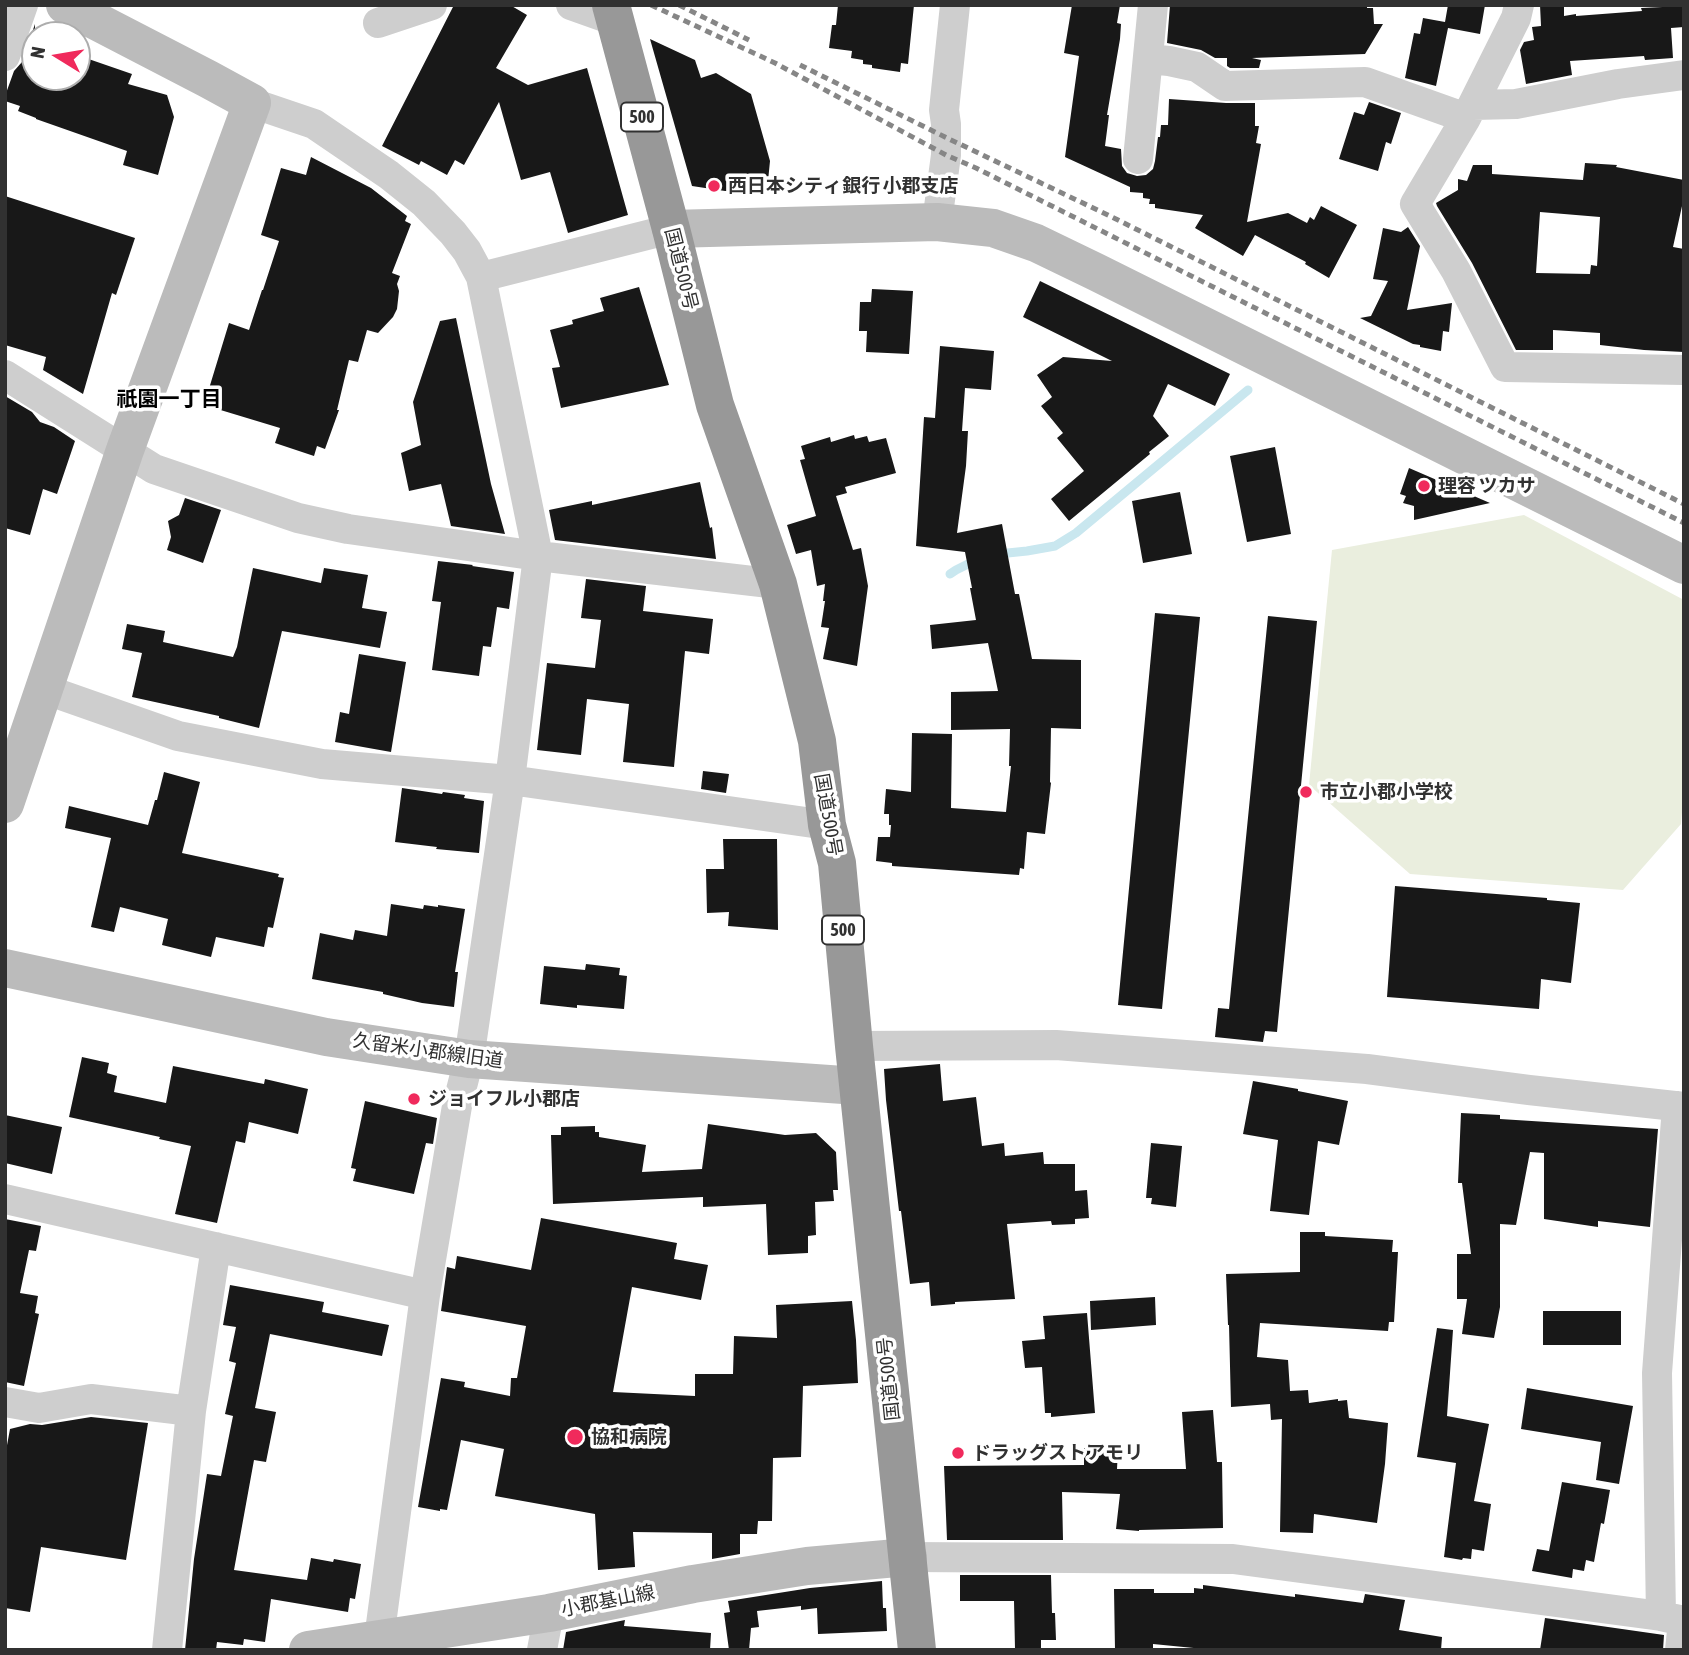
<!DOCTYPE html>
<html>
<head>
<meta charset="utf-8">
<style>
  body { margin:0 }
  #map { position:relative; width:1689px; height:1655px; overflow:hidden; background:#fff; font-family:"Asap Condensed",sans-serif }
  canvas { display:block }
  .frame { position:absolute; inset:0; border:7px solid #313131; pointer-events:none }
  .north { position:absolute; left:21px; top:21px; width:70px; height:70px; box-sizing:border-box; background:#fff; border:2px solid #adadad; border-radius:50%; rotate:281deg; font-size:19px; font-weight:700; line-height:28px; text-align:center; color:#313131 }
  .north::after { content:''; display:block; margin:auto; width:24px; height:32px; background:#f02a5c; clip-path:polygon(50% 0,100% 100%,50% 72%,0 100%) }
</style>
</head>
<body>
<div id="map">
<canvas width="1689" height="1655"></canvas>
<div class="frame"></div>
<div class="north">N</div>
</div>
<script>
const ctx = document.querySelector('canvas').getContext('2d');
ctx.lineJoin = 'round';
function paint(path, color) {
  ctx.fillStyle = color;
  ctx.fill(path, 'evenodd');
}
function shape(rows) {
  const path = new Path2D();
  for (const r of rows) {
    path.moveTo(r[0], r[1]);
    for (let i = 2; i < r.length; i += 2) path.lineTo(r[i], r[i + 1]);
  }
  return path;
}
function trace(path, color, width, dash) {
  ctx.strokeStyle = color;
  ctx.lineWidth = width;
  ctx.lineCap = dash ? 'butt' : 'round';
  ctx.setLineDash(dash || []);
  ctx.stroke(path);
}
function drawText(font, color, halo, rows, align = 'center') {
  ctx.font = font + ' "Asap Condensed","Noto Sans JP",sans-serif';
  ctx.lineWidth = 7;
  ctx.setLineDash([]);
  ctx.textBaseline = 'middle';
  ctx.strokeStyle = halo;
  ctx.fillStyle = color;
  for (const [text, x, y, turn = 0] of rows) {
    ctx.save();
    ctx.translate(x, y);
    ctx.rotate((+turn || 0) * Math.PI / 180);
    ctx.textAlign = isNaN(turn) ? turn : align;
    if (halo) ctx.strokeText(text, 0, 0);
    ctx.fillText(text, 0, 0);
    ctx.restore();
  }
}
paint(shape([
  [1524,515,1684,600,1684,788,1681,824,1623,890,1410,874,1309,785,1332,550]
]), '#eaeede');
trace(shape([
  [998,554,1027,551,1055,546,1076,533,1248,390],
  [950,574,956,570,978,559]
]), '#c9e7ef', 9);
paint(shape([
  [454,5,510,5,527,15,496,68,528,85,587,68,628,215,568,233,550,172,521,180,499,102,464,165,455,160,447,175,421,161,419,165,382,146],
  [838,5,914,5,908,64,901,63,900,72,872,68,872,65,863,64,863,60,851,58,852,51,829,48,832,25,836,25],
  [1072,5,1120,5,1117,23,1121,24,1120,39,1107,115,1109,115,1105,146,1121,149,1122,166,1127,173,1137,176,1146,175,1153,169,1155,161,1158,137,1160,137,1161,125,1168,125,1169,99,1226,103,1255,103,1255,126,1259,126,1256,143,1261,144,1247,222,1288,213,1307,223,1310,217,1314,220,1321,206,1357,225,1329,278,1305,264,1306,262,1255,235,1243,256,1195,228,1203,215,1155,208,1155,204,1149,204,1150,199,1143,198,1143,193,1130,192,1130,187,1065,157,1079,56,1064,53],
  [1170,5,1367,5,1367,8,1373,8,1374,24,1383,24,1365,54,1252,58,1261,60,1259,68,1230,68,1227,66,1227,58,1215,58,1201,50,1167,43],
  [1448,5,1485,5,1480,34,1448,28,1436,86,1405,78,1414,33,1420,34,1423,18,1445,22],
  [1540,5,1564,5,1564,16,1576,14,1576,16,1642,11,1641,8,1684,6,1684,27,1671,28,1673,58,1645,60,1644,56,1570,61,1572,75,1526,84,1520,50,1524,42,1534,40,1532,27,1541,26],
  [35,24,35,77,77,77,77,55,132,74,128,84,167,95,174,117,158,175,123,165,127,151,36,119,36,118,18,111,20,106,5,101,5,96,14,71,22,62],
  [650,39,695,60,701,78,716,73,751,94,770,161,767,191,725,191,692,186],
  [1369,102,1401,113,1391,144,1386,142,1378,171,1339,159,1354,112,1364,115],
  [311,157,371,188,407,216,405,221,411,224,392,273,400,276,397,284,399,291,397,309,393,317,378,333,367,330,358,362,349,360,337,410,339,410,325,449,317,446,314,456,275,443,280,428,204,405,229,323,249,330,262,290,263,290,279,241,261,235,281,168,306,175],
  [1585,163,1617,165,1616,167,1684,180,1684,197,1673,247,1684,249,1684,352,1644,350,1600,345,1600,333,1553,330,1553,350,1516,350,1472,263,1437,206,1436,203,1458,190,1458,179,1467,181,1473,165,1492,165,1492,174,1583,180],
  [1540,212,1600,217,1597,266,1591,265,1590,274,1536,273],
  [5,196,135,238,116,295,112,293,83,394,43,370,46,357,5,345],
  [1408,227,1420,246,1407,310,1452,303,1449,332,1443,331,1441,351,1420,347,1420,345,1413,344,1360,318,1371,316,1388,281,1373,279,1383,228,1401,232],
  [1040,281,1230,374,1215,406,1168,384,1153,416,1169,436,1149,452,1150,454,1069,521,1051,499,1084,471,1057,438,1063,433,1041,406,1052,397,1037,375,1063,357,1112,361,1023,317],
  [639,287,669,385,561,408,552,368,560,367,550,330,573,324,572,320,604,311,600,298],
  [872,289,913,291,909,354,866,352,867,331,859,331,860,302,871,302],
  [456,318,491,484,505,534,451,526,441,484,409,491,401,453,421,445,413,402,440,321],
  [940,346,994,351,991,390,965,388,962,431,968,431,966,466,957,533,1002,524,1015,594,1019,594,1032,659,1081,660,1081,729,1051,728,1050,782,1051,783,1045,834,1027,832,1024,869,1020,868,1019,875,892,866,892,863,876,861,878,837,890,837,891,825,889,825,889,814,884,814,886,789,911,792,912,733,952,734,951,808,1006,812,1011,766,1009,766,1010,729,951,730,951,692,998,691,988,643,932,649,930,625,976,620,970,588,972,588,965,552,916,546,924,417,935,418],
  [5,396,32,412,40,422,54,427,75,441,57,494,43,489,30,535,5,528],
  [854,435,855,439,867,436,869,442,886,438,896,473,845,487,847,493,836,496,853,550,861,548,868,586,857,666,823,659,829,628,821,627,825,601,823,601,825,584,817,586,811,550,796,554,787,525,816,516,800,460,805,459,801,446,830,437,831,442],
  [1275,447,1291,534,1247,542,1230,456],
  [1409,468,1490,503,1414,520,1414,506,1403,503,1406,496,1400,494],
  [700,482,710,528,712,527,716,559,555,540,549,510,592,501,592,505],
  [1180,492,1192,554,1143,563,1132,501],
  [185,498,221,510,203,563,167,550,171,537,168,521,179,515],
  [438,561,473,565,472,566,514,572,509,609,497,607,491,647,483,646,479,676,432,670,441,602,432,601],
  [253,568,321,583,324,568,368,575,362,608,387,612,380,648,282,631,259,728,219,718,219,716,132,697,142,653,122,649,127,624,165,631,163,642,233,657,237,647],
  [586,579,646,586,643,611,713,619,709,654,685,651,674,767,623,762,629,704,587,699,581,755,537,750,547,663,595,668,601,620,581,618],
  [1155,613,1200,617,1162,1009,1118,1005],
  [1268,616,1317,621,1277,1032,1265,1031,1263,1042,1215,1037,1218,1008,1229,1009],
  [359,654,406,662,391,752,335,742,340,712,349,714],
  [703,771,729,774,726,793,701,789],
  [164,772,200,782,182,853,279,874,278,877,284,878,273,928,268,927,264,947,216,937,211,957,162,945,168,919,120,907,114,932,91,927,111,838,65,828,69,806,148,825,155,800,157,800],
  [402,788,442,794,443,792,465,795,464,798,484,801,479,853,436,849,437,847,395,842],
  [723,839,777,839,778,930,728,926,729,912,707,913,706,869,724,869],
  [1395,886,1547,898,1547,900,1580,903,1571,983,1541,979,1539,1009,1387,997],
  [391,904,423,909,424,905,438,907,438,905,465,909,455,972,458,972,454,1007,422,1003,383,994,383,992,312,979,320,933,353,940,355,930,387,936],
  [586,964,620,968,619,975,627,976,624,1009,577,1005,577,1008,540,1004,544,966,585,970],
  [82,1057,109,1063,107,1073,117,1076,114,1092,166,1103,173,1066,264,1084,265,1079,308,1089,298,1134,249,1122,245,1143,236,1141,217,1223,175,1214,191,1146,159,1139,160,1137,69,1117],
  [940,1064,943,1101,976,1097,982,1146,1004,1143,1005,1156,1043,1152,1044,1164,1075,1164,1075,1191,1087,1190,1089,1218,1075,1219,1075,1224,1052,1225,1051,1221,1007,1224,1015,1299,955,1302,955,1304,931,1306,929,1282,910,1284,901,1211,899,1211,886,1100,884,1069],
  [1253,1081,1298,1089,1298,1091,1348,1101,1339,1145,1318,1141,1309,1215,1270,1211,1278,1140,1243,1134],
  [365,1101,437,1118,433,1144,426,1143,414,1194,353,1181,356,1169,351,1168],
  [1461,1113,1500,1115,1500,1119,1658,1129,1650,1227,1598,1221,1598,1227,1544,1219,1544,1153,1530,1152,1516,1225,1500,1224,1500,1307,1494,1338,1462,1334,1467,1299,1457,1299,1457,1254,1471,1254,1462,1183,1458,1183],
  [5,1115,62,1127,52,1174,5,1163],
  [708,1124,785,1135,816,1133,836,1152,838,1190,833,1190,834,1201,815,1202,816,1235,808,1236,808,1253,768,1255,766,1204,703,1207,703,1197,553,1204,551,1135,561,1135,561,1127,595,1126,595,1132,599,1132,599,1137,646,1145,642,1172,702,1169],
  [1151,1143,1182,1146,1176,1207,1151,1204,1152,1198,1146,1198],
  [541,1218,677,1243,674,1259,708,1265,701,1300,632,1287,613,1392,695,1396,695,1374,733,1374,734,1336,777,1338,776,1305,852,1301,856,1340,858,1383,803,1386,801,1457,773,1458,772,1521,758,1521,757,1534,740,1534,740,1554,712,1559,712,1533,633,1532,635,1567,598,1570,595,1514,495,1496,504,1449,461,1440,447,1510,440,1509,440,1511,418,1507,441,1378,465,1382,464,1387,510,1396,511,1378,517,1378,526,1326,441,1311,447,1267,455,1269,457,1256,531,1270],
  [5,1219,41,1226,36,1251,29,1250,20,1293,38,1296,35,1313,39,1314,24,1386,5,1382],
  [1300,1232,1325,1232,1325,1236,1393,1240,1392,1252,1398,1252,1394,1322,1389,1322,1388,1331,1260,1323,1257,1357,1288,1360,1290,1391,1308,1390,1309,1403,1338,1399,1338,1401,1347,1400,1349,1418,1388,1423,1385,1464,1377,1523,1314,1514,1313,1533,1280,1532,1282,1419,1271,1420,1270,1404,1231,1407,1229,1325,1228,1325,1226,1274,1300,1272],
  [230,1285,324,1302,322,1312,389,1325,382,1356,270,1334,255,1408,276,1412,266,1462,254,1460,234,1570,307,1580,311,1558,333,1562,334,1559,361,1564,355,1599,350,1598,348,1612,271,1599,265,1642,244,1639,243,1645,217,1642,216,1650,185,1650,194,1559,207,1474,221,1476,233,1416,225,1414,236,1363,229,1361,236,1327,223,1325],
  [1155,1297,1156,1325,1091,1330,1090,1301],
  [1543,1311,1621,1311,1621,1345,1543,1345],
  [1087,1313,1095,1413,1051,1417,1051,1413,1045,1413,1042,1367,1025,1368,1022,1341,1045,1339,1043,1316],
  [1437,1328,1453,1330,1447,1416,1489,1424,1474,1501,1491,1504,1484,1551,1472,1549,1471,1559,1463,1558,1462,1560,1444,1557,1456,1463,1417,1457],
  [1527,1388,1633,1406,1619,1484,1596,1480,1601,1442,1521,1429],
  [1213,1410,1217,1462,1222,1462,1223,1528,1139,1530,1139,1531,1116,1529,1120,1494,1062,1492,1063,1540,947,1540,944,1466,1084,1465,1084,1448,1118,1449,1117,1469,1186,1469,1182,1412],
  [91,1417,148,1423,126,1560,41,1547,30,1612,5,1608,5,1456,10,1429,30,1424,42,1425],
  [1562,1482,1610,1490,1604,1524,1601,1523,1594,1562,1586,1560,1584,1571,1573,1569,1572,1578,1532,1571,1537,1549,1549,1551],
  [960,1575,1051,1575,1052,1613,1055,1613,1056,1640,1041,1640,1041,1649,1015,1649,1014,1601,960,1601],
  [882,1581,883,1608,886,1608,887,1631,818,1634,817,1608,801,1610,801,1606,757,1611,759,1627,751,1628,749,1650,729,1650,724,1613,730,1612,728,1601,810,1588],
  [1203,1585,1295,1597,1295,1594,1363,1603,1365,1594,1405,1600,1399,1630,1442,1637,1441,1650,1214,1650,1153,1644,1153,1650,1115,1650,1114,1589,1154,1589,1154,1593,1194,1593,1194,1588,1203,1589],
  [1545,1618,1664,1635,1663,1650,1540,1650],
  [625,1620,624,1626,711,1633,710,1650,563,1650,566,1632]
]), '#181818');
trace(shape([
  [571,5,616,21],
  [378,23,432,5],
  [5,56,23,5],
  [1148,59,1169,61,1197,67,1225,86,1365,82,1466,118,1516,18,1519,5],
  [252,103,314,124,389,175,424,203,453,233,467,251,481,277,538,556,510,780,469,1059,457,1106,425,1295,379,1639],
  [1473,105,1516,104,1618,84,1684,75],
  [1466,118,1415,204,1456,271,1505,367,1684,370],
  [1138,159,1153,5],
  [937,222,946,155,946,124,944,110,955,5],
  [481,277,671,229],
  [5,375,154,469,298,518,348,529,538,556,778,584],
  [44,689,178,736,322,764,510,780,827,825],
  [854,1046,1056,1045,1367,1069,1529,1090,1684,1107],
  [5,1199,425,1295],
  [5,1402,39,1408,91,1399,191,1411],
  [908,1557,1233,1559,1661,1616,1684,1621],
  [1661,1616,1657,1373,1677,1106],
  [167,1650,191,1411,216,1247],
  [542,1650,549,1613],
  [1680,1650,1683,1621]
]), '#cecece', 30);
trace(shape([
  [671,229,937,222,993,228,1036,243,1096,272,1684,565],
  [5,804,125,450,252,103,208,79,65,5],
  [5,968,326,1037,469,1059,858,1086],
  [308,1650,549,1613,693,1584,807,1566,908,1557]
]), '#bbb', 38);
trace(shape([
  [611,5,671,229,715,405,778,584,817,741,827,825,837,863,854,1046,917,1650]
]), '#989898', 38);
trace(shape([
  [651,5,775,63,946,155,976,168,1684,523],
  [679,5,749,40],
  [800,65,945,137,1112,217,1684,504]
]), '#868686', 5, [7, 5]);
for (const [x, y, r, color] of [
  [714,186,7,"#f02a5c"],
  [1424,486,7,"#f02a5c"],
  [1306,792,7,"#f02a5c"],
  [414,1099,7,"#f02a5c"],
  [575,1437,9,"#f02a5c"],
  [958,1453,7,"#f02a5c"]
]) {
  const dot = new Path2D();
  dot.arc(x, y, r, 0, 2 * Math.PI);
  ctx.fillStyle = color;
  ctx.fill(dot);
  trace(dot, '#fff', 2.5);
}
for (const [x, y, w] of [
  [642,117,42],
  [843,930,42]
]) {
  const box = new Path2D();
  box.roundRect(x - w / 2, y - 14.5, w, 29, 5);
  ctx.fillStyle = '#fff';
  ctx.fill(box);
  trace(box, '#313131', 2);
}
drawText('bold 18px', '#313131', null, [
  ["500",642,117],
  ["500",843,930]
]);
drawText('bold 19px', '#313131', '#fff', [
  ["西日本シティ銀行 小郡支店",728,186],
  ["理容 ツカサ",1438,486],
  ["市立小郡小学校",1320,792],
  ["ジョイフル小郡店",428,1099],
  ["協和病院",591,1437],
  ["ドラッグストアモリ",972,1453]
], 'left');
drawText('19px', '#313131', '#fff', [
  ["国道500号",681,269,76],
  ["国道500号",828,815,80],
  ["久留米小郡線旧道",428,1051,8],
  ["国道500号",889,1379,-96],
  ["小郡基山線",608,1601,-11]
]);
drawText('bold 21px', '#000', '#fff', [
  ["祇園一丁目",169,399]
]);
</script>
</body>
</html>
